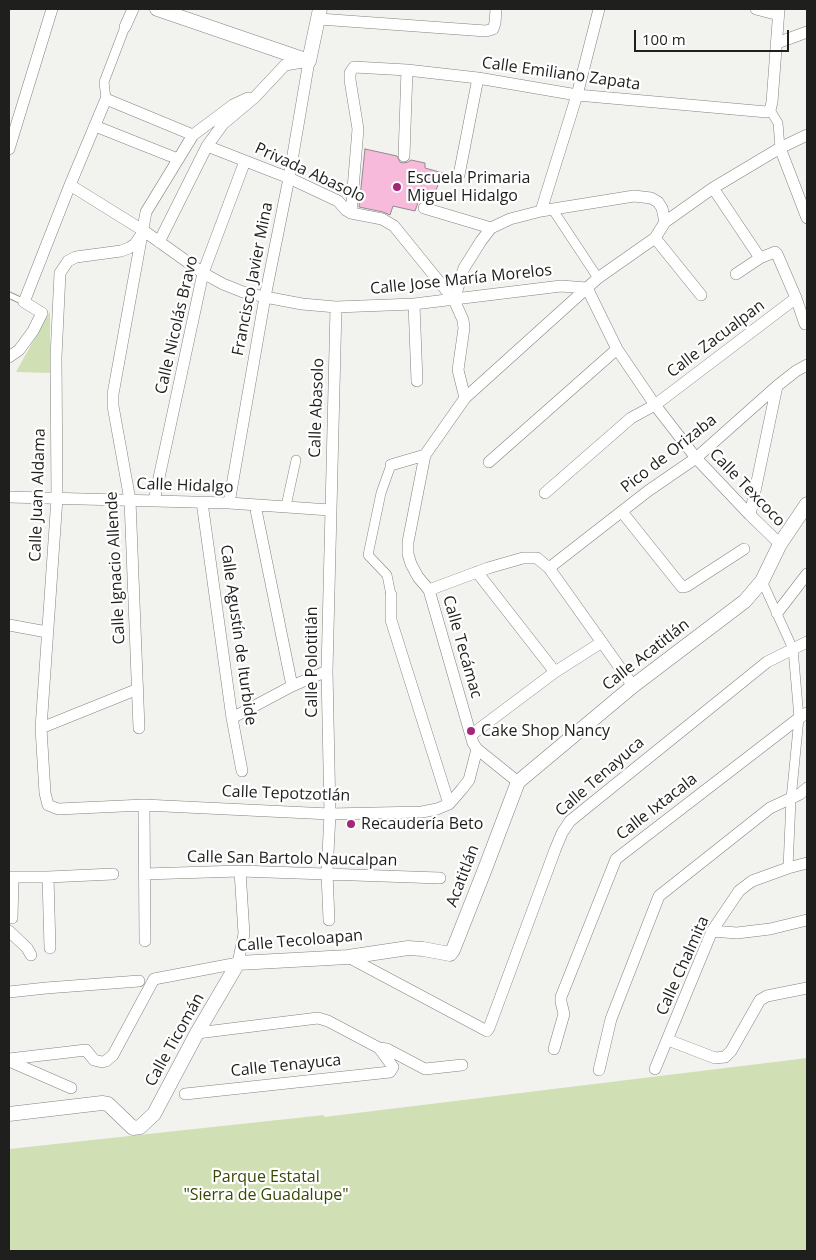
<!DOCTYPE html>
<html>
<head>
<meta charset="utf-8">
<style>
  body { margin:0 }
  #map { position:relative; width:816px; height:1260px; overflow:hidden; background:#f2f3ef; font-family:"Open Sans",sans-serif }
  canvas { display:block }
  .frame { position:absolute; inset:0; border:10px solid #1f1f1e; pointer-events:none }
  .scale { position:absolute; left:634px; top:30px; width:155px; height:22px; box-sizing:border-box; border:2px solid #1f1f1e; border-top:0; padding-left:6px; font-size:15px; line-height:18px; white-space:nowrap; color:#1f1f1e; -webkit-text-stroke:4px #fff; paint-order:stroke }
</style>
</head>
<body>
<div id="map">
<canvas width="816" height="1260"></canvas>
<div class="frame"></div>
<div class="scale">100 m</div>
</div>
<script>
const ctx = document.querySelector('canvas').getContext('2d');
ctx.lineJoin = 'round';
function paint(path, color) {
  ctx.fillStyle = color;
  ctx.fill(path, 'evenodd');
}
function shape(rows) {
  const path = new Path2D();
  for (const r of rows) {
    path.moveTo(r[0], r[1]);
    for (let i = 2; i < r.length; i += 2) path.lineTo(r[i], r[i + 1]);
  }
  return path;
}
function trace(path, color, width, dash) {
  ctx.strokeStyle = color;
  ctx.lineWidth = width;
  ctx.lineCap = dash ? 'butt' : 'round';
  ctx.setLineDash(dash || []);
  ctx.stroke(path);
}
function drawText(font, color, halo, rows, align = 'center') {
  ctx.font = font + ' "Open Sans",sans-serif';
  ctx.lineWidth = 4.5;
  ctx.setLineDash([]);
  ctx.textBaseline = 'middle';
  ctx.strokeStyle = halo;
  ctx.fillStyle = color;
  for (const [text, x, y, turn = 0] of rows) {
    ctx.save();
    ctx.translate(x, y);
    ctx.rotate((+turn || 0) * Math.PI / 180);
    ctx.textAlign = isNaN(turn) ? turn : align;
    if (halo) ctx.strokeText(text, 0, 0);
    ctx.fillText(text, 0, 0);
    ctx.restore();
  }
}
paint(shape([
  [50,311,50,373,16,372],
  [807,1058,807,1251,9,1251,9,1149,324,1115,324,1117]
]), '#d1e0b4');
const building = shape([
  [365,149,397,156,400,162,403,163,408,162,411,160,425,163,425,168,443,173,431,202,419,200,415,211,393,206,390,215,383,212,359,207,365,149]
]);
paint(building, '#f8bada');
trace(building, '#908c8e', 1);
const service = shape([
  [9,295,24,302]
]);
const pedestrian = shape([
  [106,99,104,82,125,27],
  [770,110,778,123,780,148],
  [553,210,598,278],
  [286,506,296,460],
  [762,581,793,649,799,718,791,799,788,868],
  [391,595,387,575,368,555,381,493,391,465]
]);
const minor = shape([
  [756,9,779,15],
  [319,19,486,31,493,29,495,23,496,9],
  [125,27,133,9],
  [777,43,807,32],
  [95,126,178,159],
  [207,146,289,178,338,201,346,210,351,213,382,219,394,226,454,300,463,320,464,328,458,370,465,398],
  [780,148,807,218],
  [9,149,52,9],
  [404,156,407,70],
  [459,175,478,78],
  [70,185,144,231,203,273,223,284,243,292,265,297,302,304,336,307,414,304,561,286,587,288],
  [713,188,760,258],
  [424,208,491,228],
  [541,211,577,95,599,9],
  [351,213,358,129,350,80,350,73,354,67,407,70,478,78,577,95,767,112,770,110,772,102,779,9],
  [144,231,135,244,129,248,121,251,76,257,68,261,60,273,56,357,57,498,41,728,45,793,48,805,58,809,144,805,330,814,422,812,437,809,449,804,462,789,469,780,477,749],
  [655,238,701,295],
  [159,242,207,146,223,124,255,97,285,65,309,61,289,178,265,297,229,503],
  [736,274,760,258,775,252,777,254,796,298,805,324,807,323],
  [587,288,617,349,655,405,696,458,750,515,780,544],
  [454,300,464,268,481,241,491,228,510,219,541,211,634,196,651,198,658,202,662,208,665,222],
  [414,304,417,381],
  [9,357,19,350,33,331,42,313,24,302,70,185,106,99,193,135],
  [425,455,408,542,408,554,411,564,418,577,429,590,473,743,477,749,518,782],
  [489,462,617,349],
  [391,465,425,455,465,398,598,278,655,238,665,222,713,188,780,148,807,135],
  [545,493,631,418,655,405,796,298],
  [9,497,229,503,330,510],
  [154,501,203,273,245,161],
  [202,502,232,718,242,771],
  [255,505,292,686],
  [622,512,682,587,687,586,744,549],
  [750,515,777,386],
  [549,568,648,491,696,458,777,386,796,371,807,365],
  [477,572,555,672],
  [429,590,488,568,523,558,537,558,549,568,633,686],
  [391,595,391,620,449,804],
  [777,613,807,574],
  [9,625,47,632],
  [232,718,292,686,327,671],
  [41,728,138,689],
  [139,728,130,500,113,406,113,394,146,212,193,135,233,105,248,98],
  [471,735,555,672,602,642],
  [144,805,145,941],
  [144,874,240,871,440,878],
  [9,877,48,877,113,874],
  [48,877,50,948],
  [12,918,13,877],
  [329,920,327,873,330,814,327,671,336,307],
  [9,931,27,948,31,955],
  [712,931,737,933,770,929,807,920],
  [348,957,487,1031,489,1028,555,850,562,833,570,821,767,662,807,642],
  [9,992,46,988,139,981],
  [668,1040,715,1058,725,1057,731,1051,760,1000,767,996,807,988],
  [379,1048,387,1049,425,1069,462,1065],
  [554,1049,564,1014,561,1002,561,997,616,859,799,718,807,713],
  [9,1059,86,1050,94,1060,102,1062,106,1061,113,1055,154,979,238,963,244,934,240,871],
  [9,1061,71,1088],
  [655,1069,712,931,739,891,752,881,788,868,807,863],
  [599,1070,611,1019,659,896,770,808,800,794,807,788],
  [185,1094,390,1072,393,1067,379,1048,328,1021,318,1018,197,1033]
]);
const tertiary = shape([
  [157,9,309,61,320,9],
  [9,1114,102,1103,108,1104,133,1128,140,1127,154,1114,197,1033,238,963,348,957,408,948,423,949,450,954,453,950,485,869,518,782,633,686,745,601,762,581,780,544,807,504]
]);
trace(service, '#828480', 7);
trace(pedestrian, '#828480', 10);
trace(minor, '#828480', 12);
trace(tertiary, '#828480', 15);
trace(service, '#fff', 5.5);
trace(pedestrian, '#fff', 9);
trace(minor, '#fff', 11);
trace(tertiary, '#fff', 14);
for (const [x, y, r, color] of [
  [397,187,5,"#a52678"],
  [471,731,5,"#a52678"],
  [351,824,5,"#a52678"]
]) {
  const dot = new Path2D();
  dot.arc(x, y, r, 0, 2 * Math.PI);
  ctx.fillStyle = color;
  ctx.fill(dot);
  trace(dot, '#fff', 2);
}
drawText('16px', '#1f1f1e', '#fff', [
  ["Calle Emiliano Zapata",561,74,8],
  ["Privada Abasolo",310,173,25],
  ["Francisco Javier Mina",253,279,-79],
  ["Calle Jose María Morelos",461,280,-6],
  ["Calle Nicolás Bravo",177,325,-77],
  ["Calle Zacualpan",716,339,-37],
  ["Calle Abasolo",317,408,-88],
  ["Pico de Orizaba",669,454,-38],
  ["Calle Hidalgo",185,486,2],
  ["Calle Texcoco",747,488,46],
  ["Calle Juan Aldama",38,495,-88],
  ["Calle Ignacio Allende",116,568,-93],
  ["Calle Agustín de Iturbide",238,635,82],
  ["Calle Tecámac",462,647,74],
  ["Calle Acatitlán",646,655,-38],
  ["Calle Polotitlán",312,662,-90],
  ["Calle Tenayuca",600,777,-41],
  ["Calle Tepotzotlán",286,794,2],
  ["Calle Ixtacala",657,807,-38],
  ["Calle San Bartolo Naucalpan",292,859,1],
  ["Acatitlán",463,876,-69],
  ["Calle Tecoloapan",300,941,-5],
  ["Calle Chalmita",683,966,-66],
  ["Calle Ticomán",175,1040,-61],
  ["Calle Tenayuca",286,1066,-6]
]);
drawText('16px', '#1f1f1e', '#fff', [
  ["Escuela Primaria",407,178],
  ["Miguel Hidalgo",407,196],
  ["Cake Shop Nancy",481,731],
  ["Recaudería Beto",361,824]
], 'left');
drawText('16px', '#384802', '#fff', [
  ["Parque Estatal",266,1177],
  ["\"Sierra de Guadalupe\"",266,1195]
]);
</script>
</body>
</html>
